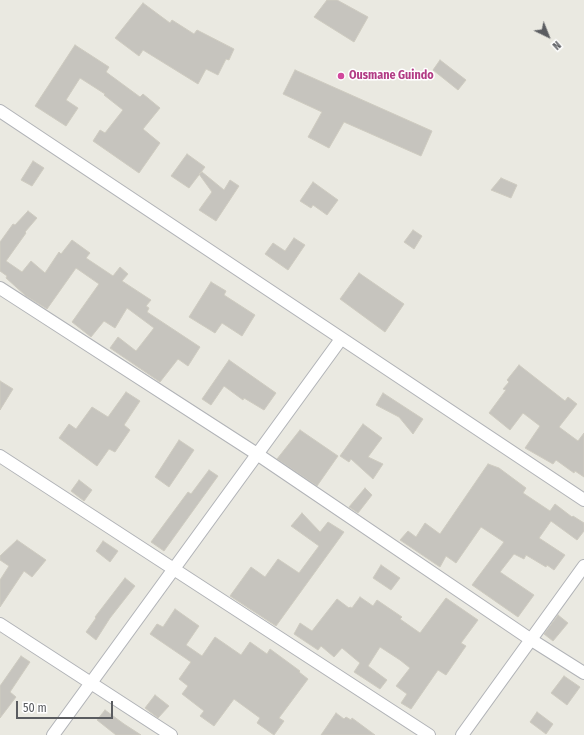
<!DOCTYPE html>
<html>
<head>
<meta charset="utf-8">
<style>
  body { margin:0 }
  #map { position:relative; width:584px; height:735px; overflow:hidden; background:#eae9e1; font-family:"Fira Sans Condensed",sans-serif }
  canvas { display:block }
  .north { position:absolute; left:528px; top:16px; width:40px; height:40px; -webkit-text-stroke:3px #fff; paint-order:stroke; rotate:137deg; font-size:11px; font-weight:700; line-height:16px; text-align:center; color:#5a5c60 }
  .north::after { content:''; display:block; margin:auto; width:14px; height:18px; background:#5a5c60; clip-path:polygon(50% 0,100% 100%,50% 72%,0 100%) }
  .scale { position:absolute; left:16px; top:701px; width:97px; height:18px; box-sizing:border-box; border:2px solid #5a5c60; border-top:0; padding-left:5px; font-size:12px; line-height:14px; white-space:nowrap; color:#5a5c60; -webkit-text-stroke:3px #fff; paint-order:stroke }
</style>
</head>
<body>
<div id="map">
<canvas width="584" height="735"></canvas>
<div class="north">N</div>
<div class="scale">50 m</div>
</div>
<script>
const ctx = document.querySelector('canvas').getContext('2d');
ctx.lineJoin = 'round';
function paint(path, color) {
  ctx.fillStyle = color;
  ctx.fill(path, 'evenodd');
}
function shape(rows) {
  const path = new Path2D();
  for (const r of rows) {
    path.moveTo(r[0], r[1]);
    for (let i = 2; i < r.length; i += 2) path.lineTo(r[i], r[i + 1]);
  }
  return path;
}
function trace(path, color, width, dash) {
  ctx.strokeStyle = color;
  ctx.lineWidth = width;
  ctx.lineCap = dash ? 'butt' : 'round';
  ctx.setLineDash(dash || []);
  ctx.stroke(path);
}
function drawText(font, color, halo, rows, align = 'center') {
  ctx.font = font + ' "Fira Sans Condensed",sans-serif';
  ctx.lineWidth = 3;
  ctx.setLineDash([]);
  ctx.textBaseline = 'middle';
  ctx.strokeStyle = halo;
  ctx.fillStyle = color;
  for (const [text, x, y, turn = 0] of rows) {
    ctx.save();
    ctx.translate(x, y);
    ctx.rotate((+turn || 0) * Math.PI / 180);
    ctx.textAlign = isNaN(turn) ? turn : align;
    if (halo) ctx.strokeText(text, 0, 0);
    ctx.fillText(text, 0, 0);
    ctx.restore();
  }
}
const building = shape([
  [327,0,337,0,368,17,354,42,314,17,327,0],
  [143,3,170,23,172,20,194,34,197,30,234,49,229,60,226,59,218,75,206,69,198,84,143,50,139,56,115,38,143,3],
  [75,45,109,67,106,72,140,97,143,94,160,108,143,129,160,143,139,173,93,141,100,130,105,133,123,110,104,95,105,94,80,78,66,100,78,108,66,126,35,106,75,45],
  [440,60,466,80,458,90,433,70,440,60],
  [295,70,432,131,421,156,344,122,329,148,308,137,322,112,283,94,295,70],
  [187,154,205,167,189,188,171,176,187,154],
  [33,161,44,168,32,186,21,180,33,161],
  [202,172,224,190,230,180,239,186,216,221,199,210,212,192,199,174,202,172],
  [501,178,517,185,511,198,491,190,501,178],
  [313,182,338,200,327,215,313,205,311,208,300,201,313,182],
  [28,211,37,218,25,232,26,233,6,261,22,272,31,261,45,273,59,252,61,254,72,240,90,253,86,258,113,276,120,267,128,274,122,281,151,300,146,306,149,308,147,312,200,347,188,366,178,359,160,382,110,348,118,337,136,351,154,328,127,308,115,328,104,321,91,337,72,322,99,284,76,268,47,309,26,296,6,278,7,276,0,271,0,242,13,224,15,225,28,211],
  [413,230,422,236,414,249,404,242,413,230],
  [294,238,305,245,288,270,265,254,273,243,285,251,294,238],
  [359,273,404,304,385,332,340,299,359,273],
  [211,282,226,291,224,295,255,315,242,336,222,323,215,333,189,317,211,282],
  [229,360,276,393,264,410,244,398,243,400,224,386,211,405,202,399,229,360],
  [519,365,565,401,568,397,577,404,559,427,578,441,584,433,584,477,575,471,574,473,556,460,553,464,525,448,540,426,523,413,510,430,489,413,506,390,503,389,509,382,507,380,519,365],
  [0,381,13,389,0,410,0,381],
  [126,392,140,401,124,425,130,430,115,452,109,449,97,466,59,438,69,424,76,429,92,407,108,417,126,392],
  [383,393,423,419,413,434,399,417,376,405,383,393],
  [363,424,382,438,368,457,383,464,373,479,351,459,349,462,340,456,363,424],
  [300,430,338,456,317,486,277,459,300,430],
  [179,440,194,450,169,487,155,477,179,440],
  [488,464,499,468,526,488,523,493,550,511,555,504,572,517,573,516,584,523,584,531,577,540,551,521,539,538,565,555,554,570,547,565,546,567,526,555,524,559,514,554,500,572,534,595,518,617,472,585,504,542,481,527,456,563,446,556,440,567,400,540,408,531,416,537,425,523,440,534,488,464],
  [209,470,218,476,164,551,151,542,188,492,191,494,209,470],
  [79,480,92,490,84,501,71,491,79,480],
  [365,488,372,495,358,513,349,507,365,488],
  [302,513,320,532,328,522,344,532,276,626,230,596,251,567,265,577,278,559,299,573,319,546,291,526,302,513],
  [17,540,46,560,32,577,24,571,0,607,0,580,9,566,0,560,0,556,17,540],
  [103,541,118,551,110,562,96,551,103,541],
  [381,565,400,578,391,590,373,578,381,565],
  [125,578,135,586,110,618,96,640,86,632,96,618,95,617,125,578],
  [360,597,373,606,377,600,402,617,400,619,420,633,446,598,478,620,461,643,466,646,446,675,438,670,411,709,401,703,407,694,396,686,410,668,400,660,380,647,368,666,387,680,380,689,354,672,360,663,342,648,334,657,321,646,318,650,294,634,300,623,312,631,337,599,349,608,350,607,352,608,360,597],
  [175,609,199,626,186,645,202,656,215,637,241,655,250,642,267,654,270,649,300,671,299,672,308,679,279,718,284,721,274,735,257,723,260,718,234,699,214,726,200,716,204,711,182,694,188,686,179,679,191,662,150,634,157,624,163,627,175,609],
  [558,615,568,623,553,641,544,634,558,615],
  [21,656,30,662,10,692,16,697,0,718,0,686,21,656],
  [564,676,580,687,567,705,551,693,564,676],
  [155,695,169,706,158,718,145,708,155,695],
  [105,710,124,724,141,735,116,735,97,720,105,710],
  [537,712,553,724,546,734,530,722,537,712],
  [336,713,344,719,346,717,351,720,352,718,375,735,321,735,336,713]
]);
paint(building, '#c6c4be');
trace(building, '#cecbc0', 1);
const minor = shape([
  [0,111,584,500],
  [0,288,257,454,530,639,584,673],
  [0,456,429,735],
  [0,624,171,735],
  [53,735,341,339],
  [462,735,584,566]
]);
trace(minor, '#b1b3b7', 14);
trace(minor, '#fff', 12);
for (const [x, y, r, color] of [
  [341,76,4,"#d1479c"]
]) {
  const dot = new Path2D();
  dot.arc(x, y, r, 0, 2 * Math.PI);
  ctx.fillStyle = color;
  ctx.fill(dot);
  trace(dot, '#fff', 1.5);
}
drawText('bold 12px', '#b23c85', '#fff', [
  ["Ousmane Guindo",349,76]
], 'left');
</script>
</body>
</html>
